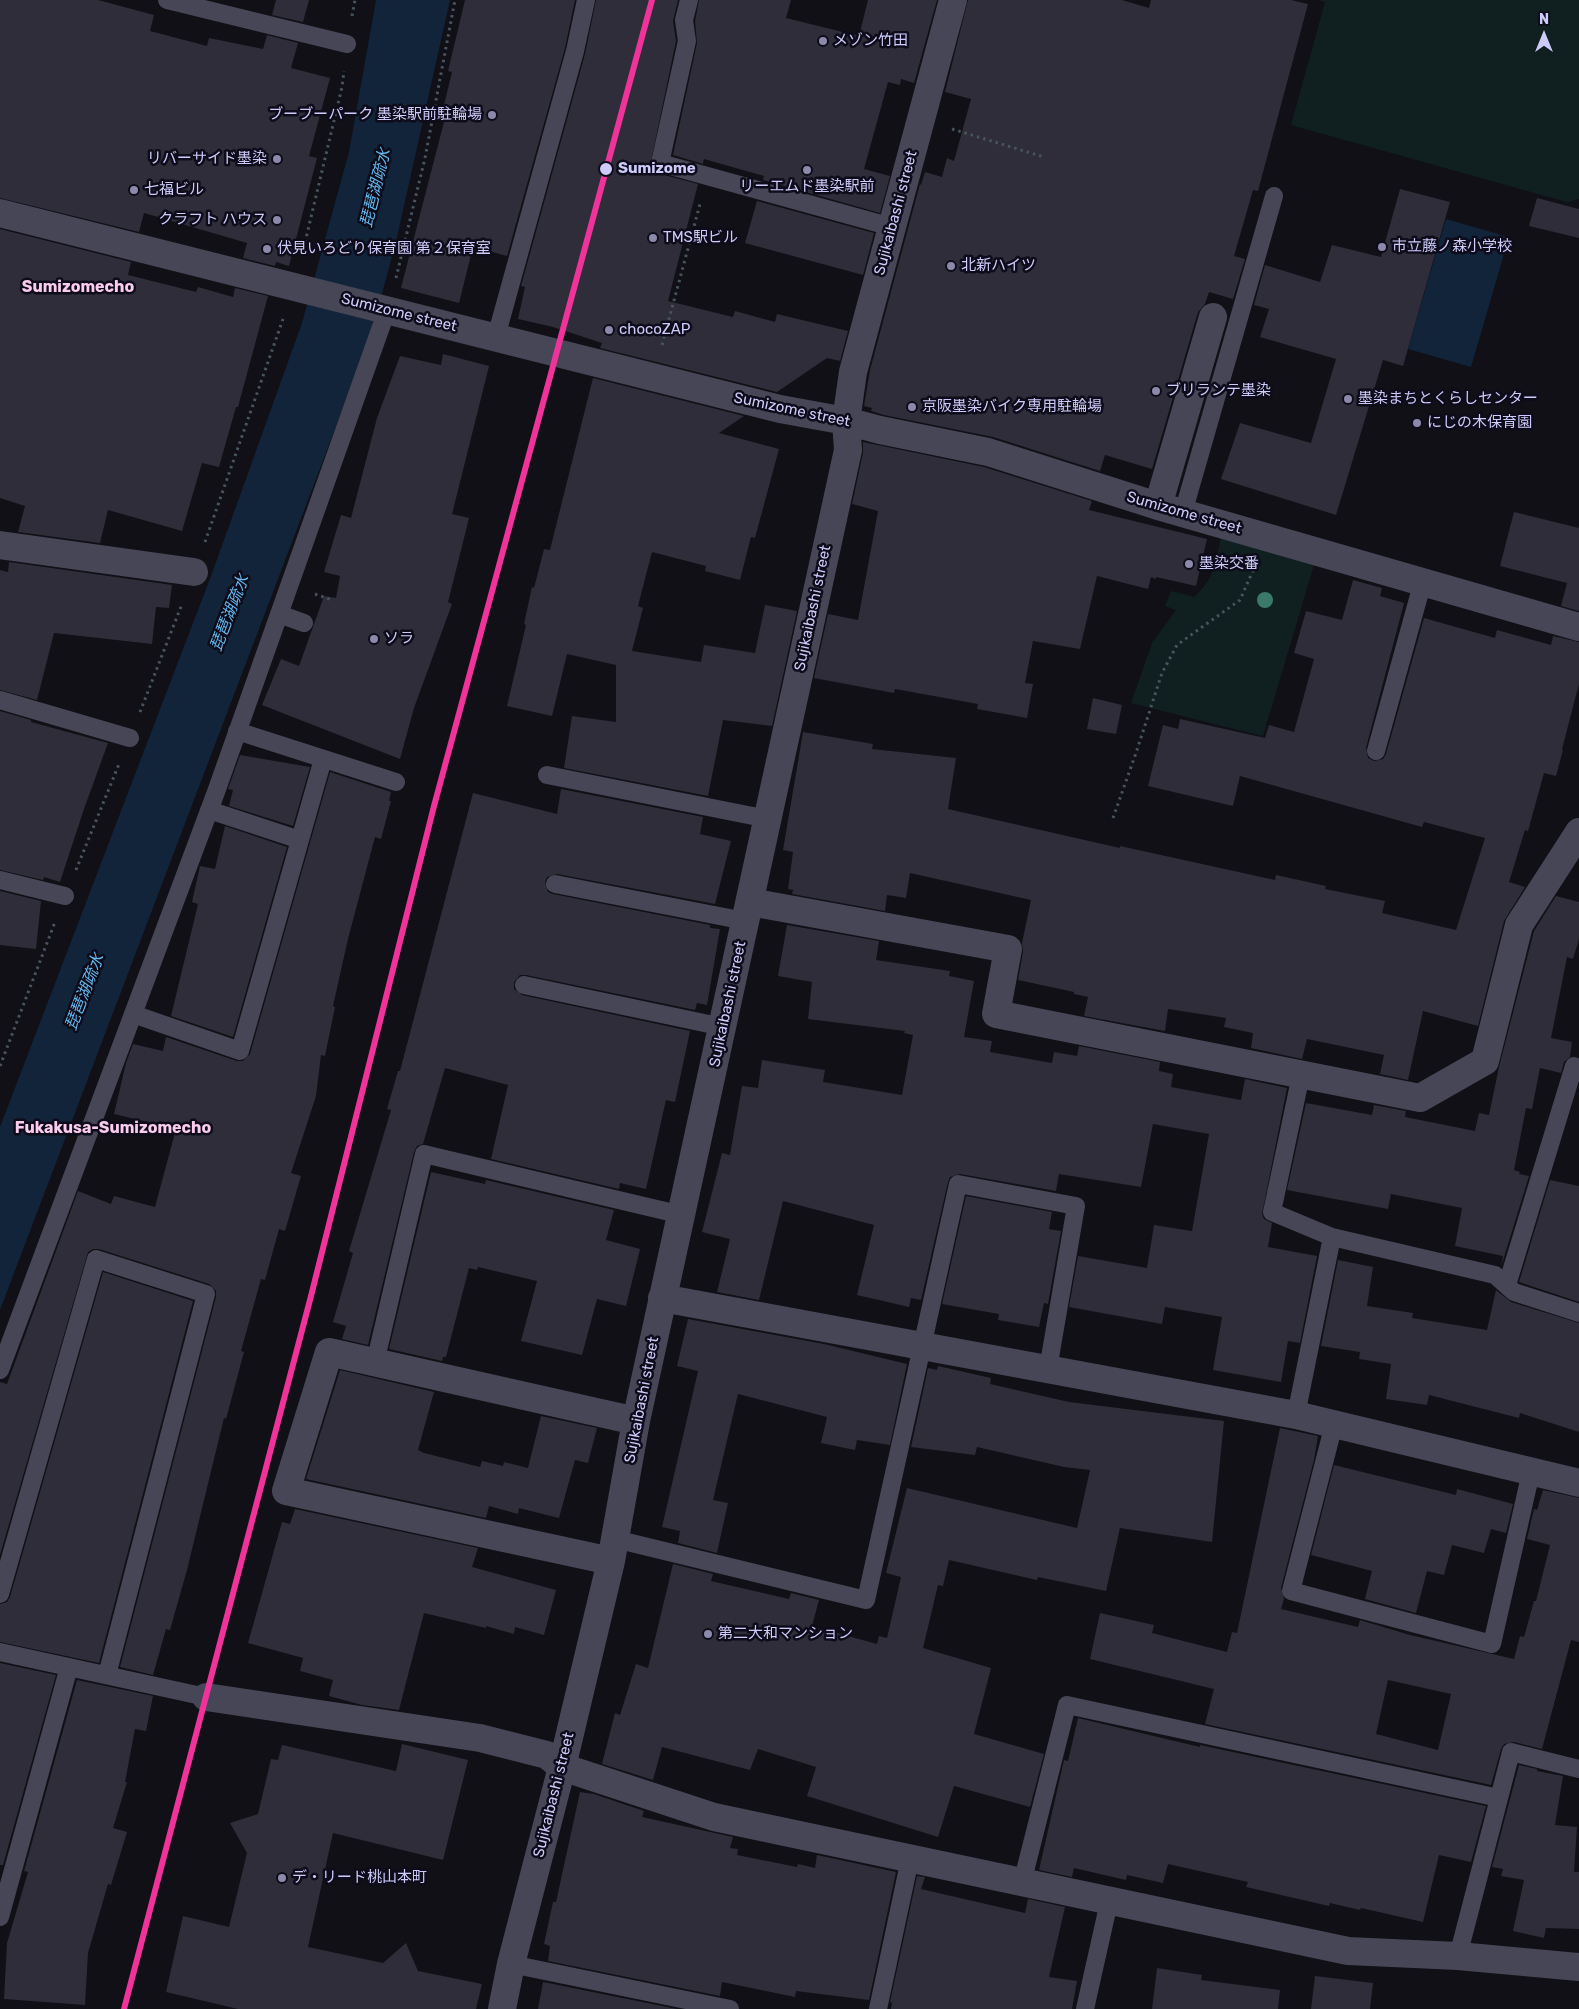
<!DOCTYPE html>
<html>
<head>
<meta charset="utf-8">
<style>
	body { margin:0 }
	#map { position:relative; width:1579px; height:2009px; overflow:hidden; background:#101016; font-family:Rubik,sans-serif }
	canvas { display:block }
	.north { position:absolute; left:1519px; top:10px; width:50px; height:50px; -webkit-text-stroke:4px #0e0c1a; paint-order:stroke; rotate:0deg; font-size:14px; font-weight:700; line-height:20px; text-align:center; color:#cdcbfa }
	.north::after { content:''; display:block; margin:auto; width:18px; height:22px; background:#cdcbfa; clip-path:polygon(50% 0,100% 100%,50% 72%,0 100%) }
</style>
</head>
<body>
<div id="map">
<canvas width="1579" height="2009"></canvas>
<div class="north">N</div>
</div>
<script>
const c = document.querySelector('canvas').getContext('2d');
c.lineJoin = 'round';
function fillPath(path, color) { c.fillStyle = color; c.fill(path, 'evenodd'); }
function strokePath(path, color, width, dash) { c.strokeStyle = color; c.lineWidth = width; c.lineCap = dash ? 'butt' : 'round'; c.setLineDash(dash || []); c.stroke(path); }
function label(font, color, halo, rows, align = 'center') {
  c.font = font + ' Rubik,"Noto Sans JP",sans-serif'; c.lineWidth = 5; c.setLineDash([]); c.textBaseline = 'middle'; c.strokeStyle = halo; c.fillStyle = color; for (const [text, x, y, turn = 0] of rows) {
    c.save(); c.translate(x, y); c.rotate((+turn || 0) * Math.PI / 180); c.textAlign = isNaN(turn) ? turn : align; if (halo) c.strokeText(text, 0, 0); c.fillText(text, 0, 0); c.restore();
  }
}
const green = new Path2D(`
	M 1318,0 L 1579,0 L 1579,199 L 1567,202 L 1291,125 L 1325,2 Z
	M 1221,537 L 1314,565 L 1263,736 L 1131,703 L 1152,643 L 1176,610 L 1165,606 L 1171,591 L 1194,597 C 1215,578 1215,564 1221,537 Z`);
const water = new Path2D(`
	M 376,0 L 450,0 L 395,246 L 370,337 L 0,1310 L 0,1127 L 211,576 L 302,323 L 349,152 Z
	M 1446,219 L 1509,237 L 1471,367 L 1408,349 Z`);
const building = new Path2D(`
	M 0,0 L 98,0 L 154,15 L 150,31 L 207,46 L 209,38 L 263,49 L 267,35 L 298,43 L 291,68 L 330,78 L 309,156 L 317,158 L 289,266 L 276,262 L 275,266 L 243,258 L 247,243 L 144,213 L 139,232 L 0,198 Z
	M 276,0 L 309,0 L 303,22 L 272,15 Z
	M 465,0 L 575,0 L 565,48 L 507,256 L 473,247 L 459,303 L 401,288 L 445,118 L 441,117 L 452,72 L 448,71 Z
	M 596,0 L 678,0 L 673,21 L 676,41 L 650,166 L 652,170 L 657,173 L 698,184 L 668,301 L 733,317 L 735,311 L 775,322 L 777,314 L 848,331 L 840,361 L 827,358 L 777,392 L 600,348 L 602,343 L 553,327 L 518,319 L 525,287 L 521,286 L 585,54 Z
	M 699,0 L 791,0 L 786,18 L 859,36 L 868,0 L 937,0 L 914,83 L 901,79 L 900,85 L 888,82 L 864,169 L 890,176 L 880,213 L 763,180 L 764,176 L 704,159 L 703,164 L 673,155 L 697,43 L 695,21 Z
	M 968,0 L 1122,0 L 1149,8 L 1151,0 L 1291,0 L 1308,4 L 1258,191 L 1253,190 L 1234,256 L 1245,259 L 1233,299 L 1209,292 L 1205,304 L 1198,312 L 1152,469 L 1105,455 L 1100,471 L 993,437 L 884,415 L 871,411 L 872,408 L 864,406 L 870,370 L 920,184 L 921,185 L 925,172 L 942,177 L 947,158 L 954,161 L 971,99 L 945,92 Z
	M 1400,189 L 1450,202 L 1403,366 L 1383,360 L 1336,515 L 1221,479 L 1240,423 L 1311,443 L 1336,359 L 1260,337 L 1269,309 L 1254,305 L 1265,265 L 1320,282 L 1332,245 L 1381,257 Z
	M 1537,198 L 1579,209 L 1579,238 L 1529,226 Z
	M 757,201 L 874,233 L 863,275 L 745,243 Z
	M 0,229 L 131,262 L 128,275 L 196,292 L 198,287 L 233,297 L 235,288 L 268,296 L 238,407 L 236,407 L 219,467 L 202,463 L 182,531 L 108,510 L 100,543 L 18,532 L 25,506 L 0,498 Z
	M 443,354 L 489,366 L 452,514 L 469,518 L 448,602 L 452,604 L 414,708 L 400,759 L 262,705 L 281,659 L 299,666 L 324,596 L 336,598 L 340,576 L 324,572 L 341,515 L 351,518 L 377,418 L 400,356 L 441,365 Z
	M 593,378 L 744,416 L 719,433 L 779,449 L 755,538 L 751,537 L 740,580 L 705,571 L 706,566 L 652,552 L 638,606 L 643,608 L 632,651 L 701,662 L 704,645 L 755,653 L 765,605 L 797,611 L 772,726 L 723,720 L 708,796 L 564,768 L 572,716 L 616,722 L 616,665 L 567,654 L 552,716 L 507,706 L 526,625 L 524,624 L 532,587 L 534,588 L 544,549 L 550,550 Z
	M 863,442 L 984,467 L 1092,501 L 1089,510 L 1207,539 L 1196,586 L 1156,577 L 1156,579 L 1151,577 L 1148,589 L 1097,576 L 1080,649 L 1033,641 L 1025,683 L 1033,684 L 1027,718 L 977,709 L 978,704 L 895,689 L 894,693 L 814,678 L 828,614 L 858,620 L 878,511 L 852,504 L 863,453 Z
	M 1514,512 L 1579,528 L 1579,611 L 1561,606 L 1567,583 L 1500,566 Z
	M 9,562 L 172,585 L 169,608 L 156,607 L 152,644 L 54,633 L 37,700 L 0,690 L 0,570 L 8,572 Z
	M 1353,580 L 1382,588 L 1380,596 L 1404,603 L 1366,748 L 1368,758 L 1374,761 L 1383,759 L 1386,754 L 1424,618 L 1495,638 L 1497,630 L 1551,645 L 1553,636 L 1579,642 L 1579,684 L 1562,749 L 1563,750 L 1556,776 L 1544,773 L 1528,831 L 1525,830 L 1509,882 L 1525,887 L 1504,921 L 1478,1026 L 1423,1011 L 1408,1080 L 1380,1074 L 1384,1055 L 1307,1039 L 1302,1059 L 1251,1048 L 1253,1033 L 1224,1027 L 1226,1018 L 1168,1009 L 1165,1031 L 1084,1016 L 1088,997 L 1074,994 L 1074,992 L 1018,980 L 1023,952 L 1022,943 L 1031,900 L 910,873 L 906,898 L 887,895 L 885,911 L 792,894 L 793,890 L 788,889 L 793,852 L 783,850 L 803,732 L 873,744 L 872,749 L 956,758 L 948,809 L 1120,848 L 1120,846 L 1275,880 L 1276,875 L 1326,886 L 1325,889 L 1385,901 L 1382,913 L 1456,930 L 1485,838 L 1424,822 L 1422,827 L 1240,776 L 1233,806 L 1148,786 L 1163,725 L 1178,729 L 1180,719 L 1265,738 L 1269,725 L 1294,732 L 1314,659 L 1294,653 L 1306,611 L 1342,620 Z
	M 1093,698 L 1122,705 L 1116,734 L 1087,729 Z
	M 0,711 L 31,720 L 31,722 L 108,743 L 84,809 L 60,882 L 44,877 L 43,880 L 0,870 Z
	M 240,755 L 310,767 L 293,826 L 229,806 L 233,790 L 228,789 Z
	M 330,772 L 391,792 L 389,801 L 391,801 L 381,839 L 375,837 L 348,939 L 333,1006 L 335,1007 L 325,1056 L 321,1055 L 316,1096 L 291,1173 L 301,1176 L 285,1231 L 279,1229 L 265,1280 L 261,1279 L 241,1351 L 244,1352 L 226,1419 L 224,1418 L 187,1570 L 170,1630 L 166,1629 L 153,1675 L 120,1667 L 216,1297 L 216,1291 L 209,1284 L 99,1249 L 93,1249 L 88,1252 L 0,1555 L 0,1382 L 7,1384 L 78,1191 L 111,1204 L 114,1196 L 155,1207 L 176,1129 L 114,1114 L 126,1063 L 133,1044 L 163,1051 L 166,1037 L 237,1061 L 243,1061 L 250,1054 Z
	M 561,789 L 703,817 L 700,834 L 731,841 L 715,904 L 557,874 L 547,877 L 545,882 L 548,892 L 553,894 L 710,925 L 710,928 L 720,929 L 707,1005 L 697,1003 L 695,1010 L 526,975 L 520,975 L 514,982 L 514,989 L 522,995 L 690,1031 L 675,1102 L 666,1100 L 646,1189 L 620,1183 L 619,1189 L 491,1159 L 508,1085 L 445,1068 L 423,1144 L 417,1146 L 414,1152 L 368,1345 L 342,1339 L 346,1326 L 333,1322 L 353,1253 L 349,1251 L 391,1110 L 387,1109 L 398,1071 L 400,1071 L 473,793 L 557,814 Z
	M 225,826 L 287,847 L 233,1037 L 171,1016 L 198,904 L 192,902 L 200,866 L 215,869 Z
	M 0,891 L 41,901 L 36,949 L 0,945 Z
	M 1556,896 L 1579,902 L 1579,939 L 1573,959 L 1567,957 L 1551,1038 L 1572,1042 L 1570,1057 L 1564,1062 L 1561,1073 L 1540,1068 L 1532,1109 L 1526,1108 L 1514,1170 L 1520,1172 L 1519,1174 L 1529,1176 L 1501,1267 L 1503,1256 L 1455,1246 L 1462,1208 L 1391,1194 L 1388,1209 L 1287,1190 L 1306,1103 L 1372,1115 L 1374,1105 L 1406,1111 L 1405,1117 L 1475,1131 L 1479,1113 L 1489,1115 L 1499,1067 L 1534,931 Z
	M 787,925 L 879,941 L 876,960 L 950,971 L 949,976 L 974,981 L 964,1037 L 992,1041 L 990,1052 L 1052,1063 L 1054,1052 L 1077,1056 L 1079,1046 L 1160,1062 L 1159,1071 L 1173,1074 L 1171,1087 L 1241,1100 L 1245,1079 L 1287,1088 L 1262,1214 L 1264,1219 L 1272,1223 L 1268,1247 L 1317,1256 L 1300,1343 L 1288,1341 L 1281,1382 L 1213,1370 L 1222,1317 L 1165,1307 L 1162,1324 L 1069,1307 L 1078,1256 L 1147,1268 L 1154,1225 L 1192,1231 L 1209,1134 L 1153,1124 L 1141,1187 L 1059,1174 L 1056,1191 L 960,1174 L 950,1177 L 948,1182 L 921,1300 L 911,1298 L 909,1307 L 857,1295 L 874,1225 L 783,1201 L 759,1300 L 717,1292 L 730,1239 L 702,1232 L 722,1153 L 730,1155 L 742,1086 L 758,1088 L 762,1060 L 825,1070 L 823,1082 L 902,1095 L 913,1035 L 904,1033 L 905,1031 L 808,1019 L 812,982 L 778,976 Z
	M 431,1172 L 485,1184 L 486,1180 L 614,1210 L 606,1240 L 640,1249 L 626,1306 L 597,1299 L 582,1355 L 521,1341 L 537,1281 L 478,1267 L 477,1270 L 469,1268 L 446,1357 L 443,1357 L 442,1361 L 389,1349 Z
	M 1550,1180 L 1579,1186 L 1579,1302 L 1519,1282 Z
	M 966,1196 L 1052,1212 L 1049,1229 L 1061,1231 L 1048,1304 L 1044,1303 L 1039,1327 L 998,1320 L 999,1314 L 942,1304 Z
	M 1338,1260 L 1373,1267 L 1367,1306 L 1413,1313 L 1412,1318 L 1487,1330 L 1496,1290 L 1511,1302 L 1579,1323 L 1579,1432 L 1520,1413 L 1519,1418 L 1429,1395 L 1427,1405 L 1386,1399 L 1391,1364 L 1359,1359 L 1360,1352 L 1321,1346 Z
	M 103,1272 L 193,1301 L 99,1663 L 0,1642 L 0,1604 L 7,1602 L 10,1597 Z
	M 688,1319 L 824,1344 L 907,1364 L 890,1445 L 857,1440 L 855,1450 L 821,1443 L 827,1417 L 738,1394 L 713,1500 L 728,1503 L 717,1553 L 678,1543 L 680,1531 L 662,1527 L 698,1371 L 677,1366 Z
	M 938,1366 L 991,1378 L 990,1384 L 1069,1402 L 1224,1421 L 1212,1542 L 1120,1528 L 1106,1591 L 1038,1577 L 1037,1580 L 949,1560 L 943,1586 L 938,1585 L 923,1648 L 991,1668 L 974,1734 L 1044,1754 L 1030,1807 L 954,1786 L 938,1837 L 807,1796 L 816,1767 L 758,1749 L 750,1770 L 662,1747 L 653,1780 L 602,1764 L 615,1713 L 620,1715 L 636,1664 L 648,1668 L 673,1564 L 713,1574 L 711,1581 L 789,1599 L 791,1593 L 819,1600 L 812,1626 L 877,1644 L 879,1636 L 887,1638 L 901,1577 L 886,1573 L 907,1488 L 1077,1528 L 1090,1470 L 1064,1467 L 977,1447 L 975,1455 L 911,1447 L 928,1368 L 937,1370 Z
	M 340,1370 L 434,1392 L 418,1450 L 424,1453 L 480,1467 L 482,1461 L 503,1466 L 504,1462 L 528,1468 L 541,1416 L 597,1428 L 588,1463 L 575,1460 L 559,1518 L 519,1508 L 518,1514 L 489,1506 L 486,1518 L 306,1479 Z
	M 1280,1428 L 1318,1436 L 1314,1460 L 1281,1588 L 1284,1599 L 1281,1609 L 1358,1627 L 1360,1620 L 1410,1635 L 1514,1659 L 1520,1636 L 1524,1637 L 1534,1601 L 1536,1601 L 1550,1545 L 1527,1539 L 1534,1509 L 1537,1510 L 1543,1490 L 1579,1498 L 1579,1642 L 1571,1640 L 1542,1749 L 1514,1742 L 1504,1744 L 1501,1749 L 1491,1785 L 1205,1724 L 1214,1689 L 1090,1659 L 1100,1613 L 1154,1625 L 1152,1633 L 1227,1652 L 1232,1632 L 1237,1633 ZM 1388,1680 L 1451,1694 L 1438,1750 L 1376,1734 Z
	M 1334,1465 L 1456,1495 L 1457,1489 L 1513,1504 L 1506,1533 L 1491,1529 L 1484,1553 L 1452,1545 L 1444,1575 L 1427,1571 L 1416,1613 L 1365,1599 L 1372,1571 L 1311,1555 Z
	M 295,1509 L 478,1548 L 472,1567 L 556,1590 L 544,1635 L 515,1627 L 514,1634 L 486,1626 L 486,1628 L 424,1613 L 399,1710 L 362,1705 L 329,1696 L 333,1680 L 300,1671 L 303,1658 L 248,1643 L 282,1522 L 290,1524 Z
	M 0,1663 L 56,1675 L 3,1865 L 0,1865 Z
	M 77,1680 L 153,1696 L 146,1731 L 135,1729 L 125,1782 L 127,1782 L 113,1828 L 127,1832 L 111,1885 L 108,1884 L 88,1953 L 85,2005 L 4,1999 L 7,1943 L 28,1872 L 24,1871 Z
	M 1078,1718 L 1200,1747 L 1200,1745 L 1486,1806 L 1471,1862 L 1439,1855 L 1423,1922 L 1361,1908 L 1360,1910 L 1330,1903 L 1329,1906 L 1246,1887 L 1248,1882 L 1168,1864 L 1163,1883 L 1127,1875 L 1126,1880 L 1074,1868 L 1072,1877 L 1039,1870 L 1064,1760 L 1068,1761 Z
	M 402,1744 L 468,1760 L 443,1860 L 333,1833 L 308,1947 L 383,1963 L 406,1943 L 418,1971 L 482,1984 L 476,2009 L 238,2009 L 166,1992 L 183,1916 L 229,1927 L 247,1853 L 230,1823 L 258,1814 L 271,1759 L 278,1760 L 282,1745 L 396,1771 Z
	M 1519,1765 L 1537,1769 L 1537,1771 L 1563,1776 L 1555,1825 L 1577,1827 L 1574,1872 L 1579,1872 L 1579,1929 L 1546,1928 L 1544,1938 L 1513,1931 L 1524,1880 L 1501,1876 L 1503,1869 L 1492,1867 Z
	M 580,1792 L 594,1794 L 644,1811 L 642,1817 L 733,1837 L 730,1848 L 738,1849 L 737,1855 L 797,1867 L 798,1864 L 815,1868 L 817,1855 L 896,1872 L 869,2000 L 796,1991 L 795,1997 L 722,1982 L 720,1996 L 548,1961 L 550,1946 L 544,1944 L 553,1902 L 556,1902 Z
	M 917,1876 L 925,1877 L 921,1889 L 1025,1913 L 1028,1899 L 1065,1907 L 1049,1977 L 1077,1981 L 1072,2009 L 891,2009 L 892,2003 L 890,2002 Z
	M 1157,1968 L 1202,1975 L 1201,1980 L 1280,1990 L 1278,2009 L 1152,2009 Z
	M 1315,1976 L 1373,1983 L 1370,2009 L 1311,2009 Z
	M 543,1982 L 677,2009 L 538,2009 Z`);
const path = new Path2D(`
	M 352,16 L 355,0
	M 952,129 L 1044,157
	M 302,255 L 342,87 L 344,71
	M 396,278 L 425,158 L 455,0
	M 662,345 L 700,204
	M 205,542 L 283,319
	M 315,594 L 332,600
	M 140,712 L 182,604
	M 1113,818 L 1136,753 L 1162,673 L 1177,645 L 1240,600 L 1255,566
	M 76,870 L 119,764
	M 0,1066 L 55,922`);
const service = new Path2D(`
	M 167,0 L 347,44
	M 689,0 L 684,20 L 687,41 L 660,163 L 892,227
	M 496,337 L 575,51 L 586,0
	M 1183,513 L 1274,196
	M 279,614 L 304,623
	M 0,700 L 130,738
	M 237,731 L 396,782
	M 1376,751 L 1423,581
	M 547,775 L 768,819
	M 300,840 L 323,759
	M 0,880 L 65,896
	M 555,884 L 745,921
	M 524,985 L 723,1027
	M 133,1014 L 240,1051 L 300,840 L 209,810
	M 1301,1075 L 1272,1212 L 1332,1237
	M 1507,1285 L 1574,1066
	M 375,1363 L 424,1154 L 682,1215
	M 0,1370 L 216,792 L 387,310
	M 1296,1415 L 1332,1237 L 1495,1275 L 1514,1292 L 1579,1313
	M 1334,1424 L 1291,1591 L 1492,1644 L 1531,1472
	M 615,1539 L 866,1600 L 958,1184 L 1076,1206 L 1048,1369
	M 0,1594 L 96,1259 L 206,1294 L 107,1675
	M 0,1652 L 206,1697
	M 1022,1883 L 1067,1705 L 1499,1798
	M 0,1917 L 69,1667
	M 1458,1956 L 1511,1752 L 1579,1769
	M 511,1964 L 730,2009
	M 878,2009 L 910,1859
	M 1085,2009 L 1109,1902`);
const minor = new Path2D(`
	M 0,213 L 780,409 L 846,421 L 880,430 L 988,452 L 1158,506 L 1579,627
	M 1158,506 L 1213,317
	M 0,545 L 194,572
	M 750,902 L 1008,949 L 996,1014 L 1420,1098 L 1485,1061 L 1519,925 L 1579,832
	M 662,1298 L 1296,1415 L 1579,1483
	M 611,1561 L 286,1491 L 329,1352 L 636,1421
	M 206,1697 L 480,1738 L 547,1755 L 562,1767 L 714,1817 L 1348,1951 L 1458,1956 L 1579,1967
	M 502,2009 L 511,1964 L 562,1767 L 611,1561 L 636,1421 L 848,450 L 846,421 L 853,372 L 953,0`);
const rail1 = new Path2D(`
	M 124,2009 L 311,1296 L 434,806 L 652,0`);
const trees = [
	[1265,600]
];
const markers = [
	[823,41,5,"#8b8aaa"],
	[492,115,5,"#8b8aaa"],
	[277,159,5,"#8b8aaa"],
	[606,169,7,"#cdcbfa"],
	[807,170,5,"#8b8aaa"],
	[134,190,5,"#8b8aaa"],
	[277,220,5,"#8b8aaa"],
	[653,238,5,"#8b8aaa"],
	[1382,247,5,"#8b8aaa"],
	[267,249,5,"#8b8aaa"],
	[951,266,5,"#8b8aaa"],
	[609,330,5,"#8b8aaa"],
	[1156,391,5,"#8b8aaa"],
	[1348,399,5,"#8b8aaa"],
	[912,407,5,"#8b8aaa"],
	[1417,423,5,"#8b8aaa"],
	[1189,564,5,"#8b8aaa"],
	[374,639,5,"#8b8aaa"],
	[708,1634,5,"#8b8aaa"],
	[282,1878,5,"#8b8aaa"]
];
const poiNames = [
	["メゾン竹田",833,41],
	["ブーブーパーク 墨染駅前駐輪場",482,115,"right"],
	["リバーサイド墨染",267,159,"right"],
	["リーエムド墨染駅前",807,187,"center"],
	["七福ビル",144,190],
	["クラフト ハウス",267,220,"right"],
	["TMS駅ビル",663,238],
	["市立藤ノ森小学校",1392,247],
	["伏見いろどり保育園 第２保育室",277,249],
	["北新ハイツ",961,266],
	["chocoZAP",619,330],
	["ブリランテ墨染",1166,391],
	["墨染まちとくらしセンター",1358,399],
	["京阪墨染バイク専用駐輪場",922,407],
	["にじの木保育園",1427,423],
	["墨染交番",1199,564],
	["ソラ",384,639],
	["第二大和マンション",718,1634],
	["デ・リード桃山本町",292,1878]
];
const stopNames = [
	["Sumizome",618,169]
];
const streetNames = [
	["Sujikaibashi street",896,213,-75],
	["Sumizome street",399,313,14],
	["Sumizome street",792,410,12],
	["Sumizome street",1184,513,16],
	["Sujikaibashi street",813,608,-78],
	["Sujikaibashi street",728,1004,-78],
	["Sujikaibashi street",642,1400,-79],
	["Sujikaibashi street",554,1795,-76]
];
const waterNames = [
	["琵琶湖疏水",376,188,-76],
	["琵琶湖疏水",230,613,-69],
	["琵琶湖疏水",85,992,-69]
];
const neighbourhoodNames = [
	["Sumizomecho",78,287],
	["Fukakusa-Sumizomecho",113,1128]
];
fillPath(green, '#102020');
fillPath(water, '#11243a');
fillPath(building, '#2e2d39');
strokePath(path, '#47545d', 3, [2.5, 4]);
strokePath(service, '#464657', 18);
strokePath(minor, '#464657', 28);
strokePath(rail1, '#ef339a', 6);
c.fillStyle = '#3b7a68';
for (const [x, y] of trees) { c.beginPath(); c.arc(x, y, 8, 0, 2 * Math.PI); c.fill(); }
for (const [x, y, r, color] of markers) { const dot = new Path2D(); dot.arc(x, y, r, 0, 2 * Math.PI); c.fillStyle = color; c.fill(dot); strokePath(dot, '#0e0c1a', 2); }
label('15px', '#cdcbfa', '#0e0c1a', poiNames, 'left');
label('bold 15px', '#cdcbfa', '#0e0c1a', stopNames, 'left');
label('15px', '#cdcbfa', '#0e0c1a', streetNames);
label('italic 16px', '#63b9f0', '#0e0c1a', waterNames);
label('bold 16px', '#facced', '#0e0c1a', neighbourhoodNames);
</script>
</body>
</html>
